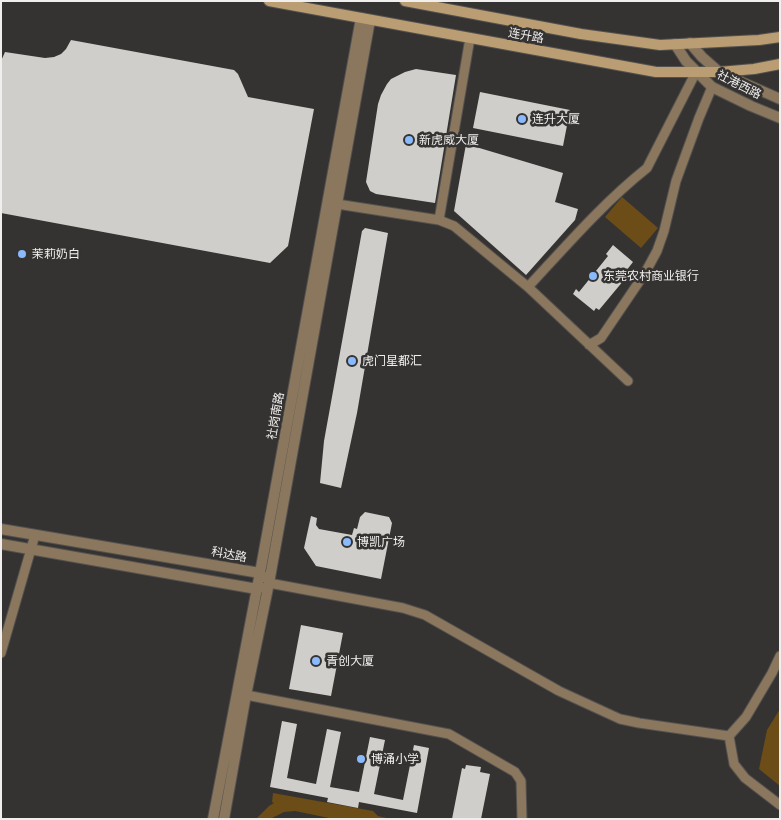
<!DOCTYPE html>
<html>
<head>
<meta charset="utf-8">
<style>
	body { margin:0 }
	#map { position:relative; width:781px; height:820px; overflow:hidden; background:#353331; font-family:Montserrat,sans-serif }
	canvas { display:block }
	.frame { position:absolute; inset:0; border:2px solid #f0efee; pointer-events:none }
</style>
</head>
<body>
<div id="map">
<canvas width="781" height="820"></canvas>
<div class="frame"></div>
</div>
<script>
const c = document.querySelector('canvas').getContext('2d');
c.lineJoin = 'round';
function fillPath(path, color) { c.fillStyle = color; c.fill(path, 'evenodd'); }
function strokePath(path, color, width, dash) { c.strokeStyle = color; c.lineWidth = width; c.lineCap = dash ? 'butt' : 'round'; c.setLineDash(dash || []); c.stroke(path); }
function label(font, color, halo, rows, align = 'center') {
  c.font = font + ' Montserrat,"Noto Sans SC",sans-serif'; c.lineWidth = 5; c.setLineDash([]); c.textBaseline = 'middle'; c.strokeStyle = halo; c.fillStyle = color; for (const [text, x, y, turn = 0] of rows) {
    c.save(); c.translate(x, y); c.rotate((+turn || 0) * Math.PI / 180); c.textAlign = isNaN(turn) ? turn : align; if (halo) c.strokeText(text, 0, 0); c.fillText(text, 0, 0); c.restore();
  }
}
const green = new Path2D(`
	M 622,197 L 658,228 L 641,248 L 605,217 Z
	M 780,709 L 780,786 L 759,769 L 767,730 Z
	M 273,793 L 373,811 L 378,816 L 391,819 L 334,819 L 295,811 L 284,812 L 270,819 L 256,819 L 269,806 L 274,803 L 272,802 Z`);
const building = new Path2D(`
	M 71,40 L 234,70 L 238,74 L 248,97 L 314,109 L 288,246 L 270,263 L 1,213 L 1,61 L 5,52 L 45,58 L 54,57 L 61,54 L 66,49 Z
	M 416,69 L 456,75 L 435,203 L 376,194 L 370,191 L 366,182 L 378,104 L 381,95 L 387,84 L 391,79 L 405,72 Z
	M 480,92 L 570,110 L 563,146 L 473,128 Z
	M 466,144 L 563,173 L 555,202 L 578,209 L 575,220 L 526,275 L 454,211 Z
	M 365,228 L 388,233 L 357,413 L 341,488 L 320,483 L 324,441 L 362,231 Z
	M 613,245 L 633,262 L 626,271 L 629,274 L 599,310 L 596,308 L 594,311 L 573,294 L 576,289 L 579,292 L 608,256 L 606,254 Z
	M 365,512 L 389,517 L 392,523 L 381,579 L 316,566 L 304,548 L 311,516 L 317,518 L 316,525 L 319,529 L 352,535 L 354,528 L 357,529 L 360,517 Z
	M 301,625 L 343,633 L 331,696 L 289,689 Z
	M 282,721 L 297,724 L 287,778 L 316,784 L 327,729 L 341,732 L 330,787 L 359,792 L 370,737 L 385,740 L 374,794 L 403,800 L 414,745 L 429,748 L 417,813 L 359,802 L 358,808 L 327,802 L 328,798 L 270,787 Z
	M 466,765 L 481,767 L 480,772 L 490,774 L 481,819 L 452,819 L 462,768 L 465,769 Z`);
const minor = new Path2D(`
	M 337,204 L 439,220 L 454,226 L 528,287 L 628,381
	M 439,220 L 470,38
	M 528,287 C 566,246 603,203 647,168 L 696,72
	M 589,345 L 601,338 L 645,273 L 657,251 L 664,231 L 676,181 L 699,118 L 712,87
	M 269,583 L 403,608 L 425,615 L 559,691 L 620,719 L 639,723 L 729,736 L 746,717 L 772,673 L 780,656
	M 1,653 L 35,535
	M 246,695 L 449,734 L 515,772 L 521,781 L 522,819
	M 729,736 L 734,764 L 745,778 L 780,805`);
const tertiary = new Path2D(`
	M 690,43 L 702,57 L 719,72 L 780,99
	M 675,44 L 686,61 L 712,87 L 751,106 L 780,118
	M 1,529 L 260,573 L 263,577
	M 1,544 L 257,589 L 261,587
	M 213,819 L 262,562 L 361,18
	M 224,819 L 246,695 L 269,583 L 370,20`);
const secondary = new Path2D(`
	M 269,1 L 656,72 L 719,72 L 754,69 L 780,64
	M 405,1 L 581,34 L 660,45 L 759,40 L 780,37`);
const markers = [
	[522,119,5,"#8abafc"],
	[409,140,5,"#8abafc"],
	[22,254,5,"#8abafc"],
	[593,276,5,"#8abafc"],
	[352,361,5,"#8abafc"],
	[347,542,5,"#8abafc"],
	[316,661,5,"#8abafc"],
	[361,759,5,"#8abafc"]
];
const streetNames = [
	["连升路",526,36,10],
	["社港西路",739,85,27],
	["社岗南路",276,416,-80],
	["科达路",229,555,10]
];
const poiNames = [
	["连升大厦",532,119],
	["新虎威大厦",419,140],
	["茉莉奶白",32,254],
	["东莞农村商业银行",603,276],
	["虎门星都汇",362,361],
	["博凯广场",357,542],
	["青创大厦",326,661],
	["博涌小学",371,759]
];
fillPath(green, '#6c4d17');
fillPath(building, '#cfcecb');
strokePath(minor, '#53514f', 11);
strokePath(tertiary, '#53514f', 12);
strokePath(secondary, '#53514f', 12);
strokePath(minor, '#8a775d', 9);
strokePath(tertiary, '#8a775d', 10);
strokePath(secondary, '#ba9d72', 10);
for (const [x, y, r, color] of markers) { const dot = new Path2D(); dot.arc(x, y, r, 0, 2 * Math.PI); c.fillStyle = color; c.fill(dot); strokePath(dot, '#353331', 2); }
label('12px', '#f0efee', '#353331', streetNames);
label('12px', '#f0efee', '#353331', poiNames, 'left');
</script>
</body>
</html>
